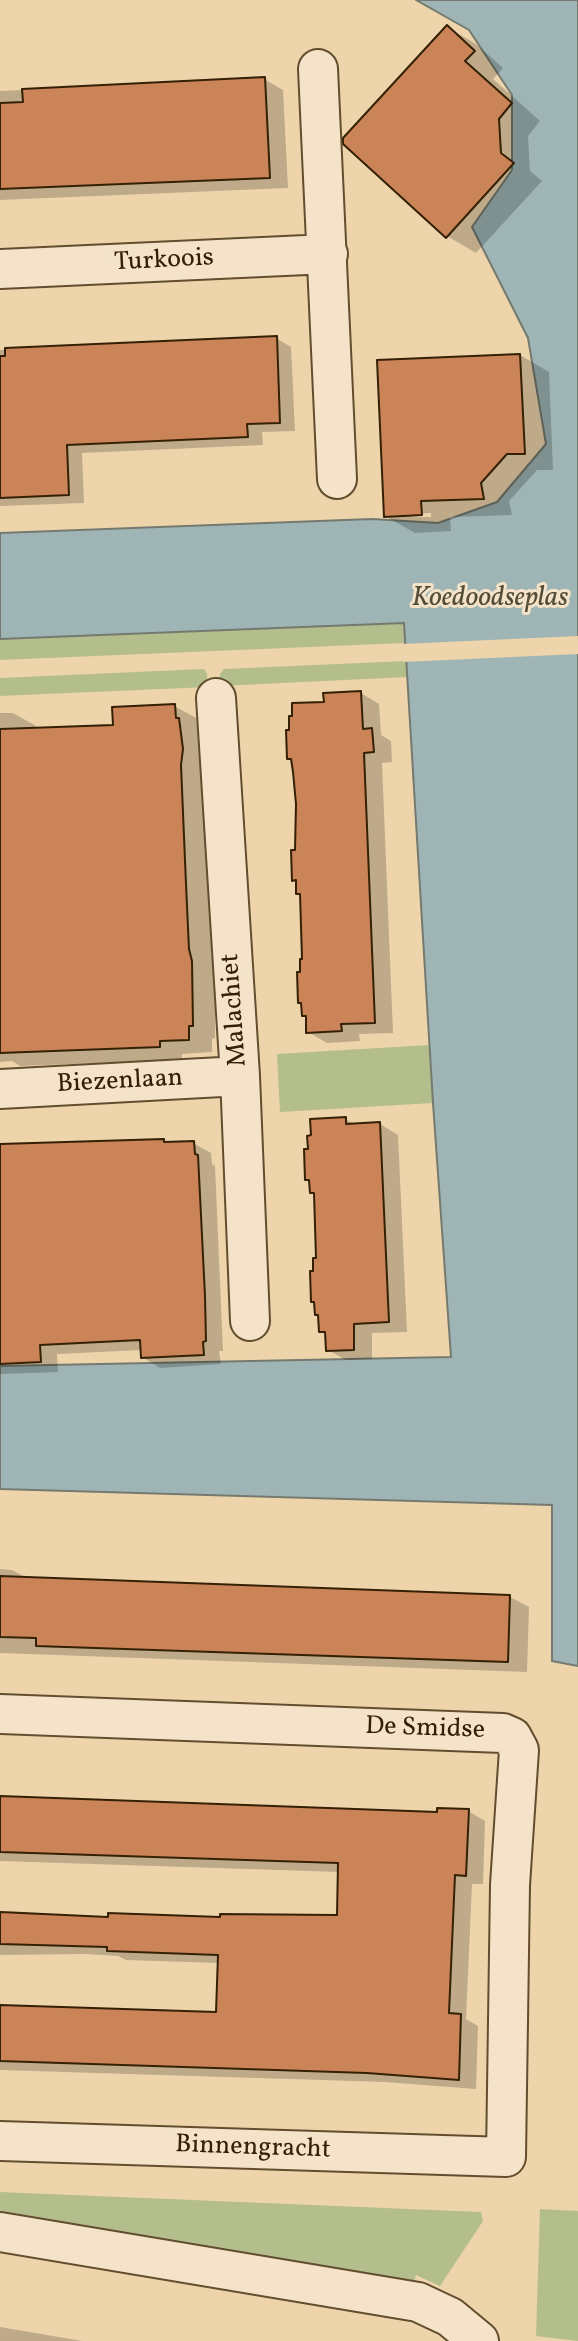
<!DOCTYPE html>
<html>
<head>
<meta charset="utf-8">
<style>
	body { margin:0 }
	canvas { display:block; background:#eed4aa }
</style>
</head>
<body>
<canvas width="578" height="2341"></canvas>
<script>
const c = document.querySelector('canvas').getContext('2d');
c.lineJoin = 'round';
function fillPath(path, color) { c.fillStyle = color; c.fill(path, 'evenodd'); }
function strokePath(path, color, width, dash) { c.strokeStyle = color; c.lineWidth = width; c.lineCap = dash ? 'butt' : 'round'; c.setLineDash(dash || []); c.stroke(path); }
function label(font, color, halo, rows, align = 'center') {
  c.font = font + ' Vollkorn,serif'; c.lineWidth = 6; c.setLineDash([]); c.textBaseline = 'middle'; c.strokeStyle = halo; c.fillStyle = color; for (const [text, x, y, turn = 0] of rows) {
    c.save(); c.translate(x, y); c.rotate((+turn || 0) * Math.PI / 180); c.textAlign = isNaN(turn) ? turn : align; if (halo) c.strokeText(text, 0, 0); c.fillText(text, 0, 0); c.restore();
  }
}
const green = new Path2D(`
	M 404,623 L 405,643 L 0,660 L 0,639 Z
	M 406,661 L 407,677 L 220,686 L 220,674 L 224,669 Z
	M 204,669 L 207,674 L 208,687 L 0,696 L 0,678 Z
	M 429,1045 L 433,1103 L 280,1112 L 277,1054 Z
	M 0,2192 L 481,2212 L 483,2221 L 440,2286 L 416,2275 L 413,2286 L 0,2223 Z
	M 540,2209 L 578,2211 L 578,2341 L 536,2336 Z`);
const water = new Path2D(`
	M 416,0 L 578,0 L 578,1666 L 552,1661 L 552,1505 L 0,1489 L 0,1366 L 451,1357 L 433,1103 L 404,623 L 0,639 L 0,533 L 372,519 L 438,523 L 497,502 L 546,444 L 528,338 L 472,227 L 512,170 L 512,95 L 469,30 Z`);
const pier = new Path2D(`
	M 578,636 L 578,654 L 403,662 L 402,644 Z`);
const shadow = new Path2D(`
	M 447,27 L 476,44 L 503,68 L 493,79 L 540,121 L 528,136 L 530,171 L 542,181 L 476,253 L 447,236 Z
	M 264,79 L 283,90 L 288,188 L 0,200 L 0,91 Z
	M 276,338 L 291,347 L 295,431 L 262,432 L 263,445 L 82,453 L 84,503 L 0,506 L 0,350 Z
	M 520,355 L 549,372 L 553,470 L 537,470 L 509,501 L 512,515 L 450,517 L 451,531 L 415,533 L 385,516 ZM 431,513 L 431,517 L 412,517 L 412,514 Z
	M 361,693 L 379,704 L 381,735 L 391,741 L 392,762 L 382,763 L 393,1033 L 359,1034 L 360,1041 L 327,1043 L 308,1032 L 308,1017 L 304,1015 L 302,895 L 298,893 L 298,882 L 294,880 L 297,852 L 295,772 L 293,760 L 289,758 L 326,703 Z
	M 174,706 L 198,719 L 198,731 L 202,733 L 212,963 L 215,975 L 215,1038 L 212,1039 L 212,1052 L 182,1054 L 182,1059 L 124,1062 L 20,1066 L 12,1061 L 0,1062 L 0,713 L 13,713 L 36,726 L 36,730 L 115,726 Z
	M 345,1119 L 356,1125 L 380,1124 L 398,1135 L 407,1332 L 372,1333 L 372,1359 L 346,1360 L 328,1350 L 327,1334 L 321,1331 L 315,1273 L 318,1259 L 316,1194 L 312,1192 Z
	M 163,1140 L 169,1144 L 193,1143 L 211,1153 L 212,1164 L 215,1166 L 223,1351 L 219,1351 L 221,1364 L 160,1368 L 142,1357 L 142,1350 L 57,1354 L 58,1372 L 0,1374 L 0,1151 Z
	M 0,1569 L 12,1570 L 28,1579 L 510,1597 L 529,1607 L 527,1672 L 0,1653 Z
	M 0,1798 L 438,1814 L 468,1811 L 485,1821 L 483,1884 L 472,1884 L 466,2019 L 478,2026 L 476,2089 L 385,2082 L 0,2070 L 0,2006 L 217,2014 L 219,1963 L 126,1960 L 118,1956 L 86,1954 L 0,1955 L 0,1911 L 27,1912 L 34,1915 L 110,1918 L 339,1917 L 340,1872 L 0,1861 Z
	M 0,2327 L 82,2341 L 0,2341 Z`);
const building = new Path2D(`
	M 447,25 L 475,51 L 465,61 L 512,103 L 499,119 L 501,153 L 514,163 L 446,238 L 343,144 L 343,138 Z
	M 265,77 L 270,178 L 0,189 L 0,103 L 23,102 L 22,89 Z
	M 277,336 L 280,423 L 247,424 L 248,437 L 67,445 L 69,495 L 0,498 L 0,356 L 5,356 L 5,348 Z
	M 520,354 L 525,454 L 507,454 L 481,483 L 484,499 L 421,501 L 422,515 L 384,517 L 377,360 Z
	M 361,691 L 363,729 L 372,728 L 374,752 L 364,753 L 375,1023 L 341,1024 L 342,1031 L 306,1033 L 306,1016 L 302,1016 L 301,1003 L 298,1003 L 297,972 L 300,972 L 300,959 L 302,959 L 300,894 L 296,894 L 296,880 L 292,881 L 291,850 L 295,850 L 296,804 L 293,772 L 291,759 L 287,759 L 286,730 L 289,730 L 289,716 L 292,716 L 292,703 L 324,702 L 323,693 Z
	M 175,704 L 176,718 L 179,718 L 183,749 L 181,765 L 186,884 L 189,949 L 192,961 L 193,1026 L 189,1026 L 189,1040 L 160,1041 L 160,1047 L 0,1053 L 0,729 L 113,725 L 112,707 Z
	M 346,1117 L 346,1124 L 380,1122 L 389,1322 L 354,1324 L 354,1350 L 326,1351 L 325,1332 L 319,1332 L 318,1315 L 315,1315 L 314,1302 L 311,1302 L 310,1271 L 313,1271 L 313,1258 L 316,1258 L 314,1193 L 310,1193 L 309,1180 L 305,1180 L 304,1149 L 308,1149 L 307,1136 L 311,1135 L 310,1119 Z
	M 164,1139 L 164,1142 L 194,1141 L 195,1154 L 198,1155 L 205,1296 L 206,1341 L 203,1342 L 204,1355 L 141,1358 L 140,1340 L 40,1345 L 41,1362 L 0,1364 L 0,1144 Z
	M 0,1576 L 510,1595 L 508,1662 L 36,1646 L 36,1638 L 0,1637 Z
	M 0,1796 L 437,1812 L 437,1808 L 469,1809 L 466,1876 L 455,1875 L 449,2013 L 461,2014 L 459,2080 L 367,2073 L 0,2061 L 0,2005 L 216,2012 L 218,1955 L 107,1951 L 107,1947 L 0,1944 L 0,1912 L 108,1917 L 108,1913 L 220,1917 L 220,1914 L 337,1915 L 338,1863 L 0,1852 Z`);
const street = new Path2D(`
	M 318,69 L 337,479
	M 0,269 L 328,254
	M 216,698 L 240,1076 L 250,1321
	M 0,1089 L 240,1076
	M 0,1714 L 503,1733 L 512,1737 L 519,1750 L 510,1885 L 506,2157 L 0,2141
	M 0,2232 L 418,2302 L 450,2317 L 479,2341`);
const streetNames = [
	["Turkoois",164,262,-3],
	["Malachiet",236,1010,-94],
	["Biezenlaan",120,1083,-3],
	["De Smidse",425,1730,2],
	["Binnengracht",253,2149,2]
];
const waterNames = [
	["Koedoodseplas",490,600]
];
fillPath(green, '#b4be8c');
fillPath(water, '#9fb5b5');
strokePath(water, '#747a6f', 2);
fillPath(pier, '#eed4aa');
fillPath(shadow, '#0003');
fillPath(building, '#cb8457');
strokePath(building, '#342105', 2);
strokePath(street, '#624e2e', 42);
strokePath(street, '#f4e3c8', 38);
label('26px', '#342105', '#f4e3c8', streetNames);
label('italic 28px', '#544d3a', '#f4e3c8', waterNames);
</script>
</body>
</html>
